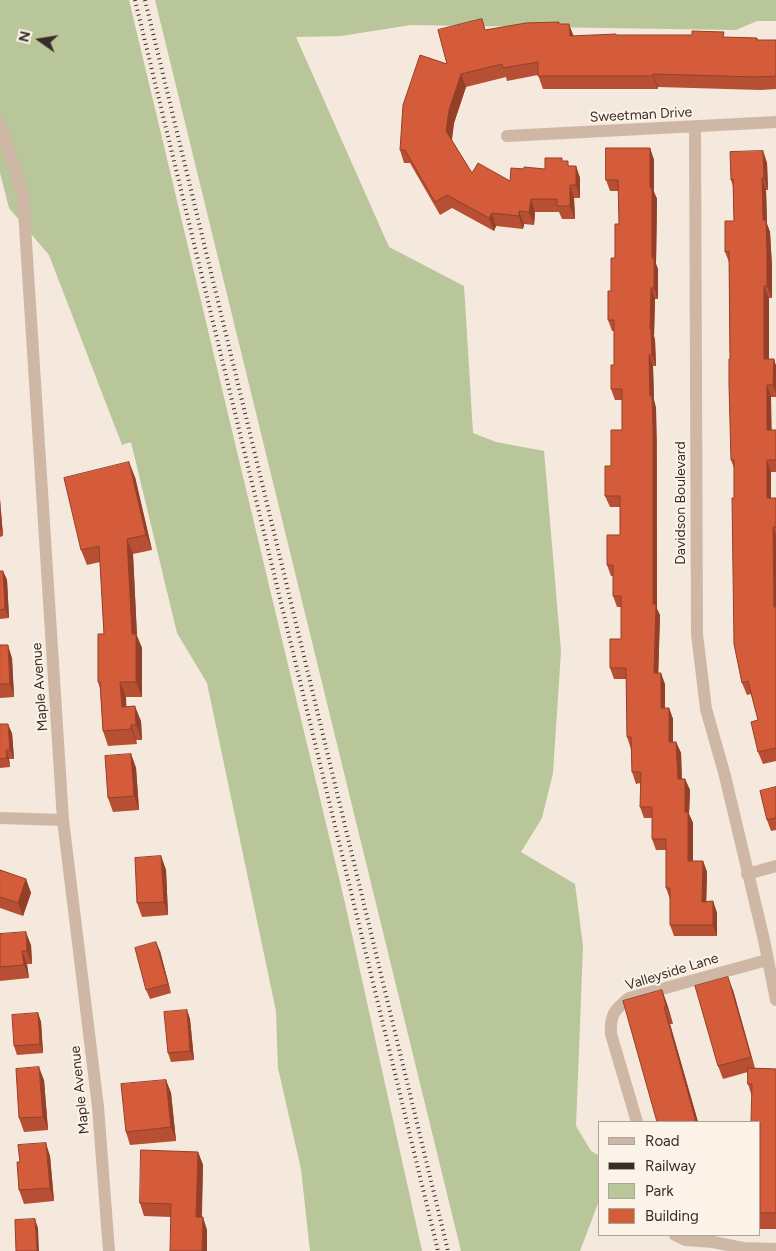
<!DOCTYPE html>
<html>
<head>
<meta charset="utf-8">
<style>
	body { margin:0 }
	#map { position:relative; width:776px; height:1251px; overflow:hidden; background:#f5e8dc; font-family:Figtree,sans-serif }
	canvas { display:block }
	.legend { position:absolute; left:598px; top:1121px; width:162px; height:115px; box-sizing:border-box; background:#fcf3e9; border:1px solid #aea49c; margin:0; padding:6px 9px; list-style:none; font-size:15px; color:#3a2d28 }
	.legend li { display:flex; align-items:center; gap:10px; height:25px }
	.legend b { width:25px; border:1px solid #aea49c }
	.north { position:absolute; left:15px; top:15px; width:50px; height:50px; -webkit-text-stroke:4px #fcf3e9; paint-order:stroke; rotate:283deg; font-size:14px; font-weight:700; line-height:20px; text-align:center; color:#3a2d28 }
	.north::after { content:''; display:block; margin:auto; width:18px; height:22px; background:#3a2d28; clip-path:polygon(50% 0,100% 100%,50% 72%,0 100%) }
</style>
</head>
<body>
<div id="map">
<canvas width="776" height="1251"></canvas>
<ul class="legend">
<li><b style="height:6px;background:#cfb7a6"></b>Road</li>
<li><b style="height:6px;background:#3a2d28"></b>Railway</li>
<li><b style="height:14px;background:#b8c699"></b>Park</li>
<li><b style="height:14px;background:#d45c3b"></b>Building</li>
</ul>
<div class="north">N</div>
</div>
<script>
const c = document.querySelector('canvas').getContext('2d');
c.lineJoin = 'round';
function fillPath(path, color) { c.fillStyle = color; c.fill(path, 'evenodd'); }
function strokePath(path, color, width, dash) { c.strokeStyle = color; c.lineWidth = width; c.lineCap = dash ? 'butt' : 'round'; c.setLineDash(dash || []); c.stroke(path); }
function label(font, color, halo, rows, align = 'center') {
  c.font = font + ' Figtree,sans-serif'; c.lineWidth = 4; c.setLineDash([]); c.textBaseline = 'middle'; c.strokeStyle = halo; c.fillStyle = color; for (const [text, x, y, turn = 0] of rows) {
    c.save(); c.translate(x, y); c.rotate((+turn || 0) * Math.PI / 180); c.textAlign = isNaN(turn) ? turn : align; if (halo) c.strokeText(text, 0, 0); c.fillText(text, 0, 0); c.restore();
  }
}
const green = new Path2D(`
	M 0,0 L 129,0 L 345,903 L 422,1251 L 310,1251 L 301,1169 L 278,1068 L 276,1011 L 207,683 L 177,633 L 131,442 L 122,445 L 49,255 L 9,208 L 0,173 Z
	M 155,0 L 776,0 L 776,21 L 757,21 L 736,30 L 411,25 L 341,36 L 296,37 L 389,247 L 464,286 L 473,433 L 496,442 L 544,451 L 561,651 L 553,773 L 542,818 L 521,852 L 575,884 L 583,946 L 576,1126 L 591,1151 L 600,1156 L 600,1198 L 580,1251 L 461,1251 Z`);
const minor = new Path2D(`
	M 0,123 L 23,195 L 63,820 L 98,1107 L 109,1251
	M 695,127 L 697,634 L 706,709 L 725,776 L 764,940 L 776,1000
	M 507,136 L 776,122
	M 0,818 L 63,820
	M 747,874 L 776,866
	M 637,1122 L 611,1034 C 610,1015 614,1010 629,998 L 767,960
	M 675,1235 L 685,1240 L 713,1242 L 743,1248 L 776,1249`);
const rail = new Path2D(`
	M 135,0 L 438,1251
	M 145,0 L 448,1251`);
const wall = new Path2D(`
	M 560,24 L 574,36 L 616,35 L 757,38 L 758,40 L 776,40 L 776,89 L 761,90 L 658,87 L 658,89 L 543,89 L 538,75 L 507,81 L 506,77 L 466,87 L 454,123 L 452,140 L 472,173 L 510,181 L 524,169 L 545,169 L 564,161 L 569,166 L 576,166 L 580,178 L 580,198 L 574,198 L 575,219 L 562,219 L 559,212 L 535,212 L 534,225 L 524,224 L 523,229 L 496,226 L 494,231 L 452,208 L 440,215 L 410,163 L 404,163 L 400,150 L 447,64 L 486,30 Z
	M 650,148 L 654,160 L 654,192 L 657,199 L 656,264 L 658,269 L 658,299 L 655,299 L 654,336 L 655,340 L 656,366 L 653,366 L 654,400 L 656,408 L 657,442 L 657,609 L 660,615 L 658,673 L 665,684 L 665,708 L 669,708 L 673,719 L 673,742 L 676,742 L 681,753 L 682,779 L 685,779 L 690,790 L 689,814 L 693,823 L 693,861 L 703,861 L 707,872 L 706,901 L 713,901 L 717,913 L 717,936 L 674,936 L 670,925 L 670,899 L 666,888 L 666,850 L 656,850 L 652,839 L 652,818 L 644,818 L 640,807 L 641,783 L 636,784 L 632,772 L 631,749 L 627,737 L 626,679 L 614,679 L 610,668 L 621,639 L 621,607 L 617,607 L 613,596 L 613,576 L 611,576 L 607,565 L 620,535 L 620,507 L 610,507 L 605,496 L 611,466 L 622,430 L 622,400 L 615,400 L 611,389 L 614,365 L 614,331 L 612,331 L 608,320 L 619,224 L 619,191 L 610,191 L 606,180 Z
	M 763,151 L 767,163 L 768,190 L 766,190 L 767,224 L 770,232 L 772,267 L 772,298 L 769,298 L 769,359 L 774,359 L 776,366 L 776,397 L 771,397 L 771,430 L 776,430 L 776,472 L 771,472 L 771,498 L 776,498 L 776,761 L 763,764 L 758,752 L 758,720 L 751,694 L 747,695 L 742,683 L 734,498 L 734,468 L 731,460 L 729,262 L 725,252 L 734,221 L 733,186 L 731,180 Z
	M 135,477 L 152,550 L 133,554 L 137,636 L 142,648 L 142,697 L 126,697 L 126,707 L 141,721 L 142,740 L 136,740 L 137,744 L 108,746 L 103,731 L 100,688 L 98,682 L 104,634 L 100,562 L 87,565 L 81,550 Z
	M 0,499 L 3,536 L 0,537 Z
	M 0,571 L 3,571 L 7,580 L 9,618 L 0,619 Z
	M 0,645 L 12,658 L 14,697 L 0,698 Z
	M 0,724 L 12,733 L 14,759 L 9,759 L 10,767 L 0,768 Z
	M 131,754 L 136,768 L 139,810 L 113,812 L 108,798 Z
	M 776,787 L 776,830 L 771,831 L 767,820 Z
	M 161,856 L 166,870 L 168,915 L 142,917 L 137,903 Z
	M 0,870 L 26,879 L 31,893 L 23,916 L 0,908 Z
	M 0,934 L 31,945 L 32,964 L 27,964 L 29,978 L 0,981 Z
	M 160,951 L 171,993 L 150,999 L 146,990 Z
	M 662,990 L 668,1007 L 673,1024 L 670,1024 L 698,1122 L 657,1122 Z
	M 733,990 L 755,1068 L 776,1069 L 776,1229 L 760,1229 L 760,1122 L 748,1084 L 748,1072 L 723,1079 L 718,1066 Z
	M 187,1010 L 190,1019 L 194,1060 L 171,1062 L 168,1053 Z
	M 38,1013 L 41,1022 L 43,1053 L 17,1055 L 14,1046 Z
	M 44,1080 L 48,1130 L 24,1132 L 19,1118 Z
	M 166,1080 L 171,1093 L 176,1141 L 130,1145 L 126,1132 Z
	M 198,1152 L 203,1165 L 202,1217 L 207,1230 L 171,1217 L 144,1216 L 140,1203 Z
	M 50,1156 L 54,1201 L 24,1204 L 19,1190 Z`);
const shadedWall = new Path2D(`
	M 569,24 L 574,37 L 570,36 Z
	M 461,74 L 466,87 L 454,123 L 451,144 L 446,131 L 449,110 Z
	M 653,74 L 658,87 L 658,89 L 653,76 Z
	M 650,148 L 654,160 L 654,192 L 657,199 L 656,264 L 658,269 L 658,299 L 654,288 L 652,258 L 650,188 Z
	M 763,151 L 767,163 L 768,190 L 764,178 Z
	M 576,166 L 580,178 L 580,198 L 576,185 Z
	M 762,178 L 766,190 L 767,224 L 770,232 L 772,267 L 772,298 L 767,286 L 763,220 Z
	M 570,185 L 574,198 L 575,219 L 570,206 Z
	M 531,199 L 535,212 L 534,225 L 529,212 Z
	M 519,211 L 524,224 L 523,229 L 519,216 Z
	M 492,213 L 496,226 L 494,231 L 489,218 Z
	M 764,286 L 769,298 L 769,371 L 764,359 Z
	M 651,288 L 655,299 L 654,336 L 655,340 L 656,366 L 652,355 L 650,329 Z
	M 649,355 L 653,366 L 654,400 L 656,408 L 657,609 L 660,615 L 658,684 L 654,673 Z
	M 774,359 L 776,366 L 776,393 L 773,385 Z
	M 767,385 L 771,397 L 772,442 L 767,430 Z
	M 767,460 L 771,472 L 771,510 L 767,498 Z
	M 129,462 L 135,477 L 152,550 L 146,535 Z
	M 0,499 L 0,500 L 3,536 L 0,528 Z
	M 773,527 L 776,535 L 776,614 L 774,607 Z
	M 127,539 L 133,554 L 137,636 L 142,648 L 142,697 L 136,682 L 132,634 Z
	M 3,571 L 7,580 L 9,618 L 5,609 Z
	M 8,645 L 12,658 L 14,697 L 10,684 Z
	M 661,673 L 665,684 L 665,719 L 661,708 Z
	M 120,682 L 126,697 L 127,722 L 122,707 Z
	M 135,706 L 141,721 L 142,740 L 136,725 Z
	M 669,708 L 673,719 L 673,753 L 669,742 Z
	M 8,724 L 12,733 L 14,759 L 10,750 Z
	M 131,725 L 136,740 L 137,744 L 131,729 Z
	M 676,742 L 681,753 L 682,790 L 678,779 Z
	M 6,750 L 9,759 L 10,767 L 7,758 Z
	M 131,754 L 136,768 L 139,810 L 134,796 Z
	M 685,779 L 690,790 L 689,814 L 693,823 L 693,872 L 688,861 L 685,812 Z
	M 161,856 L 166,870 L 168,915 L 164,902 Z
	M 703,861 L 707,872 L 706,913 L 702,902 Z
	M 26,879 L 31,893 L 23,916 L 18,903 Z
	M 713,901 L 717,913 L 717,936 L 713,925 Z
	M 26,932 L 31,945 L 32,964 L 27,951 Z
	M 156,942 L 160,951 L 171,993 L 168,984 Z
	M 22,951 L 27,964 L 29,978 L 24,965 Z
	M 728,977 L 733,990 L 755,1070 L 751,1057 Z
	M 662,990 L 668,1007 L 673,1024 L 666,1006 Z
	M 664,1007 L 670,1024 L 698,1122 L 696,1122 Z
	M 187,1010 L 190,1019 L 194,1060 L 190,1051 Z
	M 38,1013 L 41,1022 L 43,1053 L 40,1044 Z
	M 39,1067 L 44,1080 L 48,1130 L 43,1117 Z
	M 166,1080 L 171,1093 L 176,1141 L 171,1127 Z
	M 46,1143 L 50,1156 L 54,1201 L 50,1188 Z
	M 198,1152 L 203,1165 L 201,1230 L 196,1217 Z
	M 203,1217 L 207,1230 L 207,1251 L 202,1251 Z
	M 35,1219 L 38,1228 L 39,1251 L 37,1251 Z`);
const building = new Path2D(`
	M 482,19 L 485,30 L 526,23 L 559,22 L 559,24 L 569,24 L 570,36 L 616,34 L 616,35 L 692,35 L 692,31 L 724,32 L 723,37 L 757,38 L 757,40 L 776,40 L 776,76 L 757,77 L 653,74 L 653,76 L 538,76 L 538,62 L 503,68 L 502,64 L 461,74 L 449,110 L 446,131 L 472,173 L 478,163 L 510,181 L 511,168 L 524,169 L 524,167 L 545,169 L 545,158 L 562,158 L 562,161 L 568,161 L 568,166 L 576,166 L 576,185 L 570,185 L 570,206 L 557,206 L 557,199 L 531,199 L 529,212 L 519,211 L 519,216 L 492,213 L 489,218 L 447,195 L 435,202 L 405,150 L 400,150 L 403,105 L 420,55 L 447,64 L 438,30 Z
	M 606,148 L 650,148 L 650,188 L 652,188 L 652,258 L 654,258 L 654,288 L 651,288 L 650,329 L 651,329 L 652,355 L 649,355 L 650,396 L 652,396 L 653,431 L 653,604 L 656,604 L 654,673 L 661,673 L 661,708 L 669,708 L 669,742 L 676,742 L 678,779 L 685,779 L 685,812 L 688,812 L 688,861 L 703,861 L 702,902 L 713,901 L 713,925 L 670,925 L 670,888 L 666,888 L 666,839 L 652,839 L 652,807 L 640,807 L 641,772 L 632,772 L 631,737 L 627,737 L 626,668 L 610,668 L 610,639 L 621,639 L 621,596 L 613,596 L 613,565 L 607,565 L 607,535 L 620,535 L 620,496 L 605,496 L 605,466 L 611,466 L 611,430 L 622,430 L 622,389 L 611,389 L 611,365 L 614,365 L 614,320 L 608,320 L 608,291 L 611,291 L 611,258 L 615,258 L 615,224 L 619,224 L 618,180 L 606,180 Z
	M 763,151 L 764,178 L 762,178 L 763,220 L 766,220 L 767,255 L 767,286 L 764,286 L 764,359 L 774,359 L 773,385 L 767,385 L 767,430 L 776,430 L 776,460 L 767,460 L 767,498 L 776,498 L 776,527 L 773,527 L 774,607 L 776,607 L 776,748 L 758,752 L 751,722 L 758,720 L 748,681 L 742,683 L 734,644 L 732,498 L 734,498 L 734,460 L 731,460 L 729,385 L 729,359 L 730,359 L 729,251 L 725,252 L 725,221 L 734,221 L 733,179 L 731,180 L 730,152 Z
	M 129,462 L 146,535 L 127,539 L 132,634 L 136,634 L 136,682 L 120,682 L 122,707 L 135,706 L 136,725 L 131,725 L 131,729 L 103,731 L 100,682 L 98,682 L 98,634 L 104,634 L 99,546 L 81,550 L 64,478 Z
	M 0,571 L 3,571 L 5,609 L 0,610 Z
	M 0,645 L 8,645 L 10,684 L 0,684 Z
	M 0,724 L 8,724 L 10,750 L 6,750 L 7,758 L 0,759 Z
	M 131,754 L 134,796 L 108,798 L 105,756 Z
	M 776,787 L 776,818 L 767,820 L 760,791 Z
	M 161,856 L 164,902 L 137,903 L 135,858 Z
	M 0,870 L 26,879 L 18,903 L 0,897 Z
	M 26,932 L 27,951 L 22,951 L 24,965 L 0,967 L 0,934 Z
	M 156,942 L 168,984 L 146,990 L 135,948 Z
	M 728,977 L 751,1057 L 718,1066 L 695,986 Z
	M 662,990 L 666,1006 L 664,1007 L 696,1122 L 657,1122 L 623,1001 Z
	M 187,1010 L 190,1051 L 168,1053 L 164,1012 Z
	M 38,1013 L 40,1044 L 14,1046 L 12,1015 Z
	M 39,1067 L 43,1117 L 19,1118 L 16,1069 Z
	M 748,1068 L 776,1069 L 776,1213 L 760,1213 L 760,1122 L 751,1122 L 752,1084 L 748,1084 Z
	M 166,1080 L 171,1127 L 126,1132 L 121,1084 Z
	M 46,1143 L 50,1188 L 19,1190 L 17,1162 L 20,1162 L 18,1145 Z
	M 141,1150 L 198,1152 L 196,1217 L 203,1217 L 202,1251 L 170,1251 L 171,1204 L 140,1203 Z
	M 35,1219 L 37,1251 L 16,1251 L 15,1220 Z`);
const streetNames = [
	["Sweetman Drive",641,115,-3],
	["Davidson Boulevard",681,503,-90],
	["Maple Avenue",40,687,-94],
	["Valleyside Lane",672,972,-17],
	["Maple Avenue",80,1090,-96]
];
fillPath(green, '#b8c699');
strokePath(minor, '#cfb7a6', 12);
strokePath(rail, '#3a2d28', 4, [1, 4]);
fillPath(wall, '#b64f33');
fillPath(shadedWall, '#944029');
fillPath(building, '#d45c3b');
strokePath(building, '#944029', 1);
label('14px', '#3a2d28', '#fcf3e9', streetNames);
</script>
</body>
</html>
